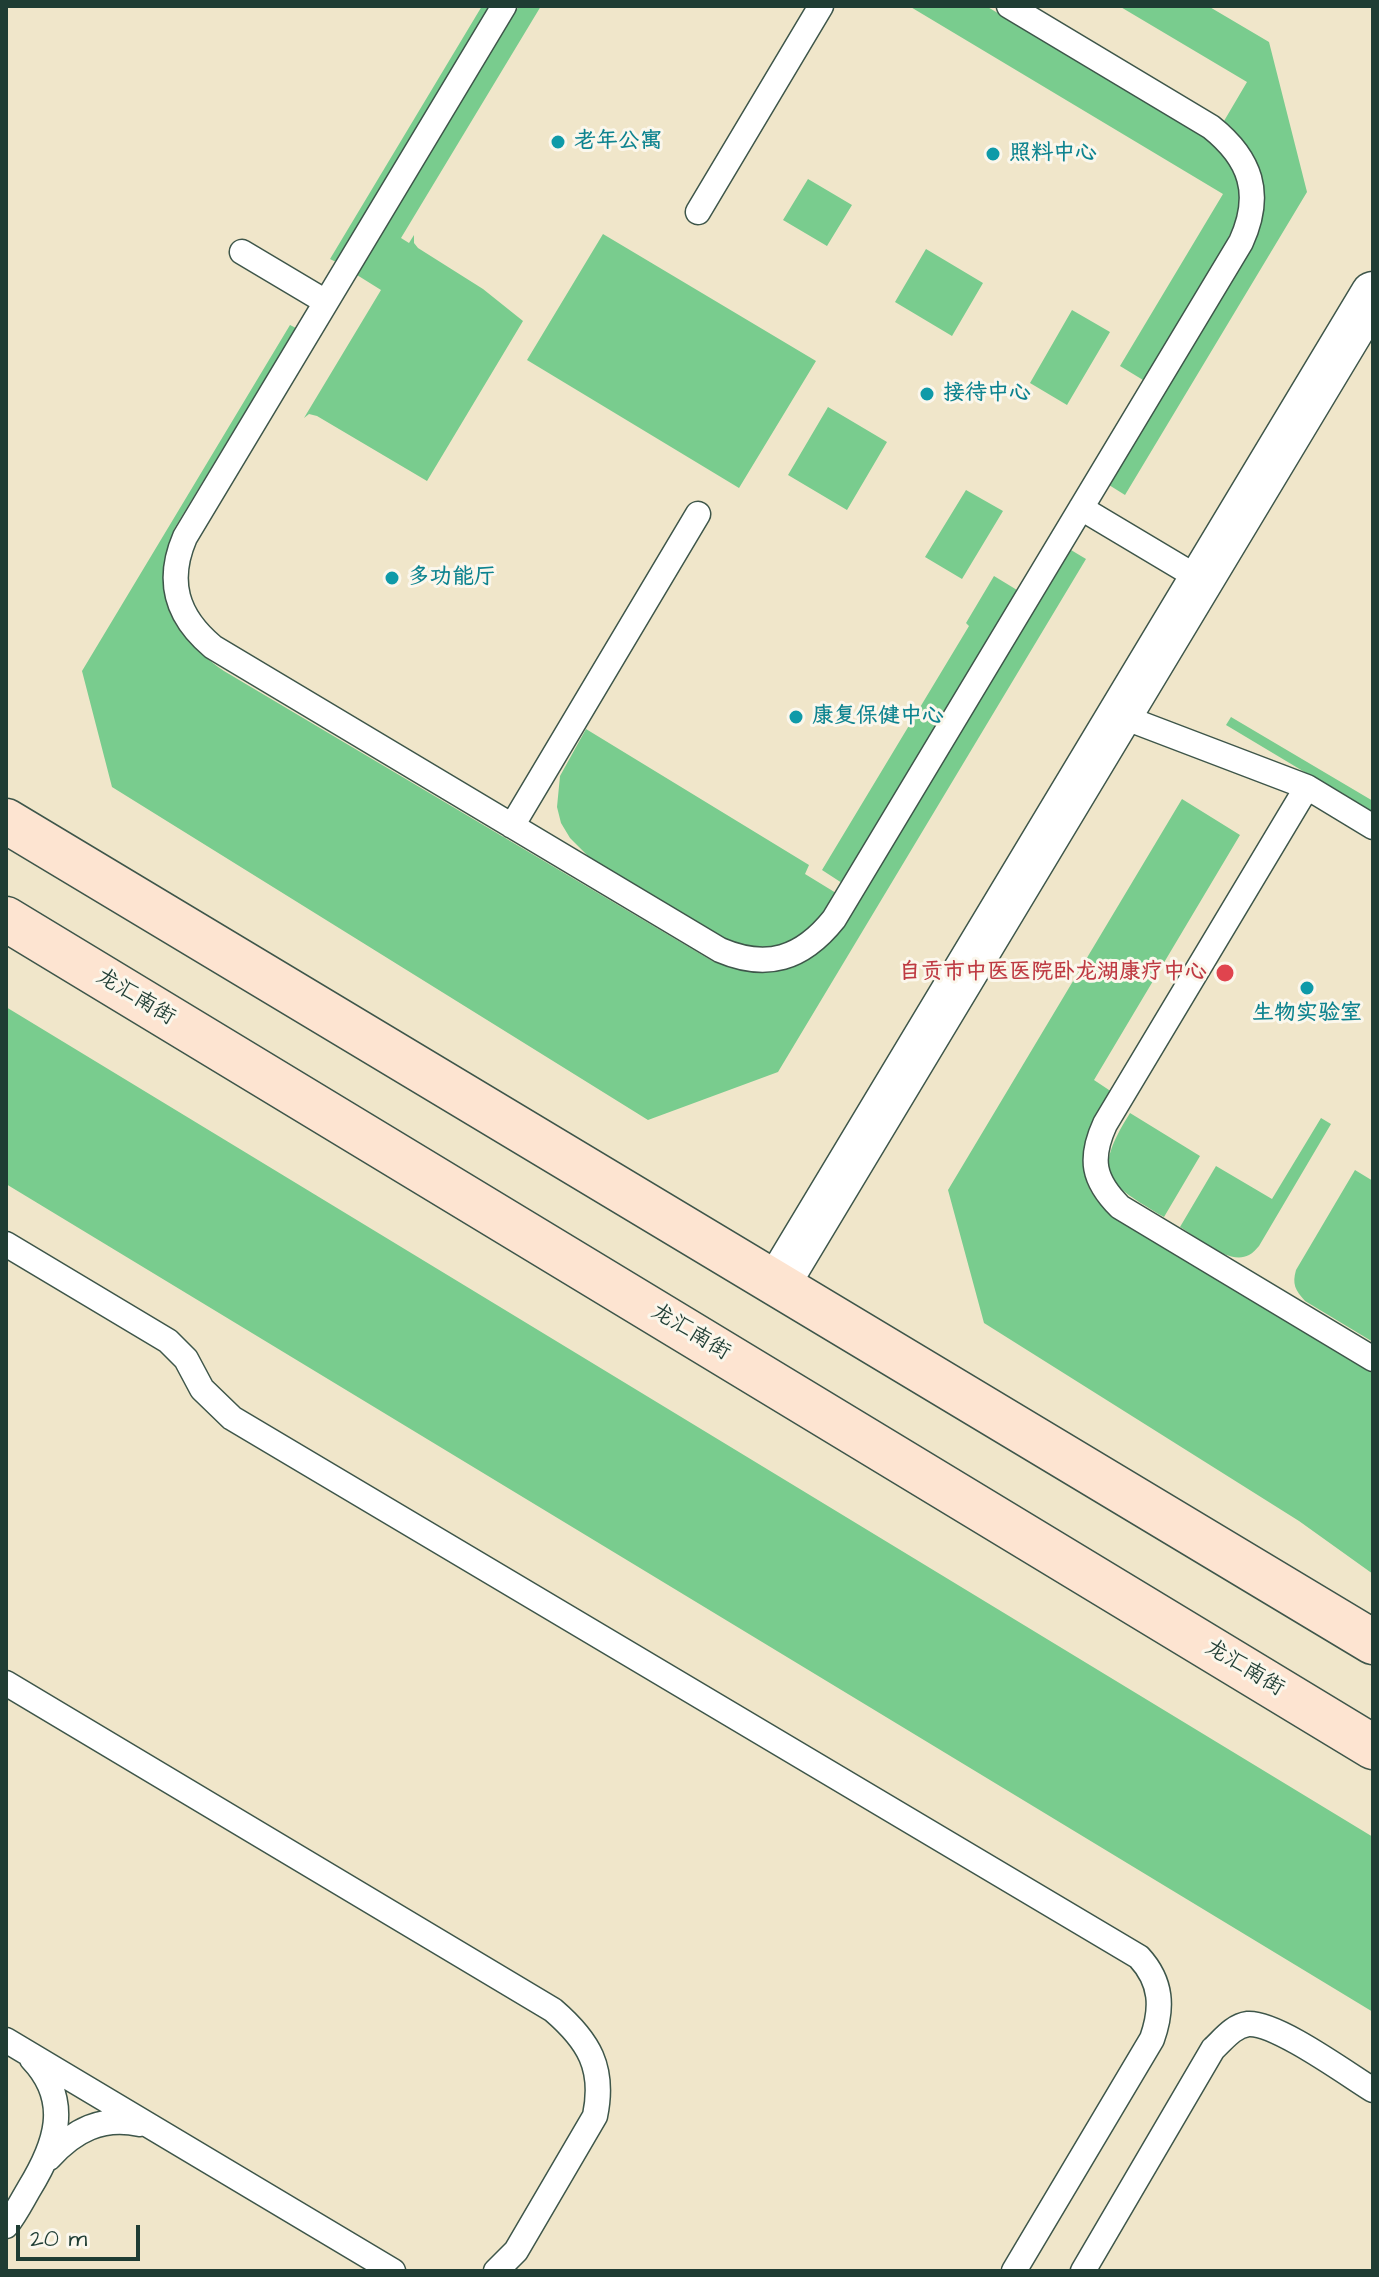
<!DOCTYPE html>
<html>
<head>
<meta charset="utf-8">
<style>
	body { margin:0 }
	#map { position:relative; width:1379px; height:2277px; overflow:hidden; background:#f0e6ca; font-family:"Architects Daughter",sans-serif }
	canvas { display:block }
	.frame { position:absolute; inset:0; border:8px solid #1f3d34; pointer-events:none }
	.scale { position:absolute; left:16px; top:2225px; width:124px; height:36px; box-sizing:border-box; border:4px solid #1f3d34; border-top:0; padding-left:10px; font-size:24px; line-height:28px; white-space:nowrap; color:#1f3d34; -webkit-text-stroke:6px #fbf7ec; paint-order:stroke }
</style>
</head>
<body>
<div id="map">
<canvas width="1379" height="2277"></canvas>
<div class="frame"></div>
<div class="scale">20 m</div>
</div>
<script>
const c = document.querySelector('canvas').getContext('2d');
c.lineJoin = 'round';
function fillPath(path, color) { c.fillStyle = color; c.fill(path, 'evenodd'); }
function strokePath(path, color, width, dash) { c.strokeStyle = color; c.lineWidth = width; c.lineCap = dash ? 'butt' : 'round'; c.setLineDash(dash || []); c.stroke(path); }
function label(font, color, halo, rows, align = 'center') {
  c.font = font + ' "Architects Daughter","LXGW WenKai TC",sans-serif'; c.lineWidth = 6; c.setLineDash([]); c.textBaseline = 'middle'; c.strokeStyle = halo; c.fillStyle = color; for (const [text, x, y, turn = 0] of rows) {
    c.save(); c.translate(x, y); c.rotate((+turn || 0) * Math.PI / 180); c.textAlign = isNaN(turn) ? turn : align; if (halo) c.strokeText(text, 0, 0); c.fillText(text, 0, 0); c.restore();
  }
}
const green = new Path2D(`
	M 482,6 L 490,6 L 336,262 L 330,259 Z
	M 519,6 L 541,6 L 401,238 L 409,243 L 414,235 L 414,243 L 418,248 L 483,289 L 523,321 L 427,481 L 317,416 L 309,414 L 304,418 L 381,290 L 357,275 Z
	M 909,6 L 986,6 L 1201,134 C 1269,187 1233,232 1198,290 C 1180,320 1162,350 1143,380 L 1120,366 L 1223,194 Z
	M 1119,6 L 1208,6 L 1269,42 L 1307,192 L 1125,495 L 1109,485 L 1252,247 C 1274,202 1263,152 1224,121 L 1247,82 Z
	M 808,179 L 852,205 L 827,246 L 783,220 Z
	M 603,234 L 816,361 L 739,488 L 527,360 Z
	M 926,249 L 983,283 L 952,336 L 895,302 Z
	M 1072,310 L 1110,332 L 1067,405 L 1030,383 Z
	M 290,325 L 296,328 L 174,529 C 151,596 167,631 224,671 L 714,962 C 773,980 805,973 845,924 L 1071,550 L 1086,559 L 778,1072 L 648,1120 L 112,787 L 82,671 Z
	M 828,407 L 887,442 L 847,510 L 788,475 Z
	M 966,490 L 1003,511 L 962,579 L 925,557 Z
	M 994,576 L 1017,590 L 842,883 L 822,870 L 969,626 L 966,623 Z
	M 1231,717 L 1373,801 L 1373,813 L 1226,725 Z
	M 586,729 L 809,865 L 805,874 L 836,893 C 806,940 780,963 723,938 L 589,857 L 570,838 L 561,823 L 557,807 L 560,776 Z
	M 1182,799 L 1240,835 L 1094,1080 L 1112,1092 C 1085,1139 1064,1177 1115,1218 L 1373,1373 L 1373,1574 L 1299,1521 L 984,1323 L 948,1190 Z
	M 6,1007 L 1373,1837 L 1373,2012 L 6,1184 Z
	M 1130,1113 L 1200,1156 L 1164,1217 C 1107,1183 1091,1175 1130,1113 Z
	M 1321,1118 L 1331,1124 L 1259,1246 C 1256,1249 1253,1253 1249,1255 C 1229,1266 1197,1237 1180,1227 L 1216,1166 L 1272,1199 Z
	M 1355,1170 L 1373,1181 L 1373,1342 L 1305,1301 C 1295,1290 1292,1284 1296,1270 Z`);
const service = new Path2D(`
	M 504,6 L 185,537 C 166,581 176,616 213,647 L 720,950 C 767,970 802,959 834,919 L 1241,242 C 1263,194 1251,159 1211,127 L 1009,6
	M 698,212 L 821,6
	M 242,252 L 326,302
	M 1081,508 L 1200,579
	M 1118,715 L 1307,787 L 1373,827
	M 1307,787 L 1105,1124 C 1089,1159 1093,1180 1120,1207 L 1373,1359
	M 512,826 L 698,514
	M 6,1244 L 168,1341 L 186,1359 L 202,1389 L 232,1418 L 1139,1957 C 1162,1982 1163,2008 1152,2039 L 1014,2271
	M 6,1683 L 553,2010 C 589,2041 605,2068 595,2116 L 516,2251 L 496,2271
	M 6,2040 L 393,2271
	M 49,2158 C 74,2130 102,2116 140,2124
	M 6,2226 C 15,2215 22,2201 29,2189 C 56,2145 72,2101 32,2059
	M 1083,2271 L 1213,2049 C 1223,2040 1233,2026 1248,2024 C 1276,2022 1347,2074 1373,2090`);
const minor = new Path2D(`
	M 778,1283 L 1373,294`);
const secondary = new Path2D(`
	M 6,821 L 1373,1642
	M 6,919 L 1373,1747`);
const markers = [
	[558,142,8,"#0f9aa8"],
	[993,154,8,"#0f9aa8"],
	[927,394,8,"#0f9aa8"],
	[392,578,8,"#0f9aa8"],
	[796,717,8,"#0f9aa8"],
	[1225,973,10,"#e0444e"],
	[1307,988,8,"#0f9aa8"]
];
const cultureNames = [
	["老年公寓",574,142],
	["照料中心",1009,154],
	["接待中心",943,394],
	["多功能厅",408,578],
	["康复保健中心",812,717],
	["生物实验室",1307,1014,"center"]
];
const healthNames = [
	["自贡市中医医院卧龙湖康疗中心",1207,973]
];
const streetNames = [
	["龙汇南街",135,998,31],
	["龙汇南街",690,1333,31],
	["龙汇南街",1244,1669,31]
];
fillPath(green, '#79cc8e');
strokePath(service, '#3e564a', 27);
strokePath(minor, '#3e564a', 47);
strokePath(secondary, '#3e564a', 47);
strokePath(service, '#fff', 24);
strokePath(minor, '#fff', 44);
strokePath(secondary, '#fde4d1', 44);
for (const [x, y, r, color] of markers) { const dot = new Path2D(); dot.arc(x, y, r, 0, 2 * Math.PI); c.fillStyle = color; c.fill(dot); strokePath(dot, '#fbf7ec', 3); }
label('bold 22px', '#0d838f', '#fbf7ec', cultureNames, 'left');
label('bold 22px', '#be3a42', '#fbf7ec', healthNames, 'right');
label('22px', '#1f3d34', '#fbf7ec', streetNames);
</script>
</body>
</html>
